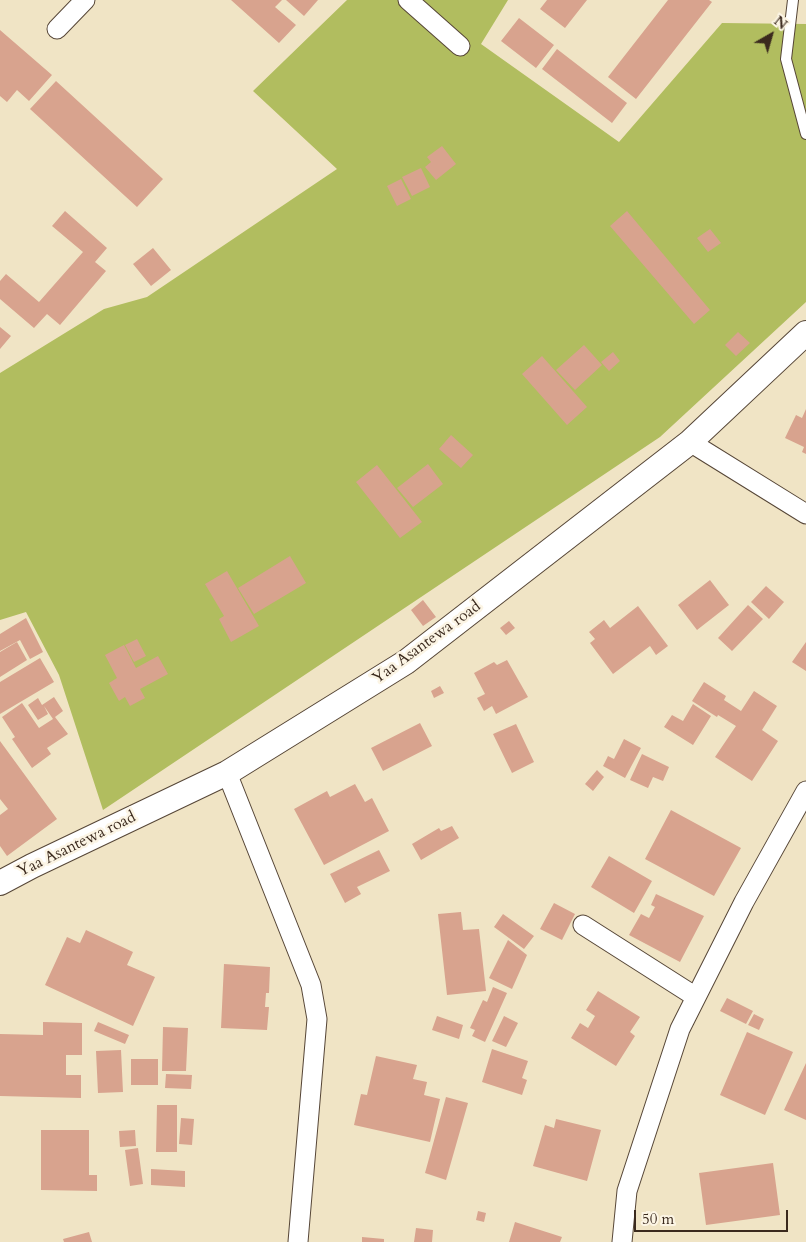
<!DOCTYPE html>
<html>
<head>
<meta charset="utf-8">
<style>
	body { margin:0 }
	#map { position:relative; width:806px; height:1242px; overflow:hidden; background:#f0e4c5; font-family:Cardo,serif }
	canvas { display:block }
	.north { position:absolute; left:746px; top:10px; width:50px; height:50px; -webkit-text-stroke:4px #fcf5e5; paint-order:stroke; rotate:38deg; font-size:14px; font-weight:700; line-height:20px; text-align:center; color:#3b2a1e }
	.north::after { content:''; display:block; margin:auto; width:18px; height:22px; background:#3b2a1e; clip-path:polygon(50% 0,100% 100%,50% 72%,0 100%) }
	.scale { position:absolute; left:634px; top:1210px; width:154px; height:22px; box-sizing:border-box; border:2px solid #3b2a1e; border-top:0; padding-left:6px; font-size:15px; line-height:18px; white-space:nowrap; color:#3b2a1e; -webkit-text-stroke:4px #fcf5e5; paint-order:stroke }
</style>
</head>
<body>
<div id="map">
<canvas width="806" height="1242"></canvas>
<div class="north">N</div>
<div class="scale">50 m</div>
</div>
<script>
const c = document.querySelector('canvas').getContext('2d');
c.lineJoin = 'round';
function fillPath(path, color) { c.fillStyle = color; c.fill(path, 'evenodd'); }
function strokePath(path, color, width, dash) { c.strokeStyle = color; c.lineWidth = width; c.lineCap = dash ? 'butt' : 'round'; c.setLineDash(dash || []); c.stroke(path); }
function label(font, color, halo, rows, align = 'center') {
  c.font = font + ' Cardo,serif'; c.lineWidth = 5; c.setLineDash([]); c.textBaseline = 'middle'; c.strokeStyle = halo; c.fillStyle = color; for (const [text, x, y, turn = 0] of rows) {
    c.save(); c.translate(x, y); c.rotate((+turn || 0) * Math.PI / 180); c.textAlign = isNaN(turn) ? turn : align; if (halo) c.strokeText(text, 0, 0); c.fillText(text, 0, 0); c.restore();
  }
}
const green = new Path2D(`
	M 347,0 L 508,0 L 481,44 L 619,142 L 722,23 L 806,24 L 806,302 L 660,437 L 103,810 L 59,675 L 26,612 L 0,620 L 0,373 L 104,309 L 147,297 L 337,169 L 253,91 Z`);
const building = new Path2D(`
	M 231,0 L 282,0 L 275,7 L 296,25 L 279,43 Z
	M 286,0 L 318,0 L 304,16 Z
	M 547,0 L 587,0 L 565,28 L 540,9 Z
	M 668,0 L 709,0 L 712,2 L 636,99 L 608,77 Z
	M 519,18 L 554,45 L 536,68 L 501,41 Z
	M 0,30 L 52,75 L 29,101 L 17,90 L 7,102 L 0,96 Z
	M 557,49 L 627,103 L 612,123 L 542,69 Z
	M 56,81 L 163,179 L 137,207 L 30,109 Z
	M 442,146 L 456,164 L 436,180 L 425,167 L 431,162 L 427,157 Z
	M 421,168 L 430,187 L 412,196 L 402,177 Z
	M 401,179 L 411,199 L 397,206 L 387,186 Z
	M 65,211 L 107,248 L 95,262 L 106,271 L 60,325 L 47,314 L 34,328 L 0,299 L 0,281 L 6,274 L 39,302 L 83,252 L 52,226 Z
	M 627,211 L 710,310 L 694,324 L 610,226 Z
	M 710,229 L 721,243 L 708,252 L 697,238 Z
	M 153,248 L 171,270 L 151,286 L 133,264 Z
	M 0,327 L 11,336 L 0,349 Z
	M 738,332 L 750,343 L 736,356 L 725,345 Z
	M 584,345 L 602,365 L 575,390 L 556,370 Z
	M 613,352 L 620,361 L 609,371 L 601,362 Z
	M 542,356 L 587,407 L 567,425 L 522,374 Z
	M 806,409 L 806,454 L 802,452 L 804,447 L 785,438 L 796,415 L 802,418 Z
	M 451,435 L 473,455 L 461,468 L 439,449 Z
	M 428,464 L 443,484 L 413,507 L 397,488 Z
	M 377,465 L 422,522 L 400,538 L 356,482 Z
	M 290,556 L 306,583 L 254,614 L 238,588 Z
	M 227,571 L 259,626 L 231,642 L 219,619 L 224,616 L 205,584 Z
	M 710,580 L 729,605 L 697,630 L 678,605 Z
	M 766,586 L 784,602 L 769,619 L 751,602 Z
	M 423,600 L 436,617 L 423,626 L 411,610 Z
	M 748,605 L 763,619 L 732,651 L 718,638 Z
	M 638,606 L 668,646 L 656,655 L 650,646 L 613,674 L 590,643 L 595,639 L 589,632 L 604,620 L 610,628 Z
	M 26,618 L 43,652 L 30,659 L 20,640 L 0,651 L 0,634 Z
	M 509,621 L 515,628 L 506,635 L 500,628 Z
	M 137,639 L 146,656 L 134,662 L 125,645 Z
	M 17,642 L 27,660 L 0,677 L 0,652 Z
	M 806,642 L 806,671 L 792,662 Z
	M 124,645 L 136,668 L 158,656 L 168,674 L 140,689 L 145,698 L 130,706 L 125,697 L 119,701 L 109,683 L 117,678 L 105,655 Z
	M 40,658 L 54,682 L 0,714 L 0,682 Z
	M 507,660 L 528,697 L 496,714 L 492,706 L 484,711 L 477,698 L 485,694 L 474,673 L 494,662 L 497,665 Z
	M 704,682 L 726,696 L 724,700 L 741,711 L 754,691 L 777,706 L 762,730 L 778,741 L 752,781 L 715,757 L 736,726 L 718,715 L 717,717 L 692,701 Z
	M 440,686 L 444,693 L 434,698 L 431,691 Z
	M 54,697 L 63,711 L 55,717 L 68,734 L 47,748 L 51,754 L 32,768 L 12,739 L 15,737 L 2,717 L 22,703 L 39,728 L 53,719 L 44,706 L 48,714 L 38,720 L 28,705 L 38,698 L 42,705 Z
	M 693,704 L 711,716 L 693,745 L 664,727 L 672,715 L 683,721 Z
	M 420,723 L 432,746 L 383,771 L 371,748 Z
	M 516,724 L 534,762 L 512,773 L 493,734 Z
	M 624,739 L 641,748 L 625,778 L 603,766 L 608,756 L 614,759 Z
	M 0,741 L 57,819 L 7,856 L 0,846 L 0,815 L 8,809 L 0,799 Z
	M 642,754 L 669,767 L 663,781 L 653,777 L 648,788 L 630,780 Z
	M 597,770 L 604,777 L 593,791 L 585,784 Z
	M 355,784 L 365,802 L 372,798 L 389,831 L 324,865 L 294,809 L 327,791 L 330,797 Z
	M 671,810 L 741,848 L 714,896 L 645,859 Z
	M 452,826 L 459,838 L 421,860 L 412,844 L 439,828 L 441,831 Z
	M 379,850 L 390,871 L 357,887 L 361,894 L 345,903 L 330,874 Z
	M 609,856 L 652,881 L 634,913 L 591,887 Z
	M 656,894 L 704,916 L 680,962 L 629,935 L 641,914 L 649,918 L 655,907 L 651,905 Z
	M 554,903 L 575,914 L 562,940 L 540,929 Z
	M 461,912 L 463,930 L 479,929 L 486,991 L 447,995 L 438,914 Z
	M 503,914 L 534,936 L 524,949 L 494,927 Z
	M 86,930 L 133,952 L 127,965 L 155,977 L 133,1026 L 45,985 L 67,937 L 80,943 Z
	M 508,940 L 527,955 L 512,989 L 489,978 Z
	M 224,964 L 270,967 L 269,993 L 266,993 L 265,1007 L 269,1007 L 267,1030 L 221,1028 Z
	M 493,987 L 507,993 L 485,1042 L 472,1036 L 475,1030 L 470,1028 L 483,1000 L 487,1002 Z
	M 598,991 L 640,1017 L 630,1032 L 635,1036 L 616,1066 L 571,1038 L 580,1023 L 588,1028 L 595,1016 L 586,1010 Z
	M 727,998 L 753,1011 L 746,1024 L 720,1011 Z
	M 754,1014 L 764,1019 L 759,1030 L 748,1025 Z
	M 437,1016 L 463,1025 L 459,1039 L 432,1030 Z
	M 504,1016 L 518,1023 L 506,1047 L 492,1041 Z
	M 43,1022 L 82,1023 L 82,1055 L 66,1055 L 66,1075 L 81,1075 L 81,1098 L 0,1096 L 0,1034 L 43,1035 Z
	M 98,1022 L 129,1035 L 125,1044 L 94,1031 Z
	M 163,1027 L 188,1028 L 186,1071 L 162,1071 Z
	M 747,1032 L 793,1052 L 765,1115 L 720,1095 Z
	M 492,1049 L 528,1061 L 522,1078 L 527,1080 L 522,1095 L 482,1082 Z
	M 121,1050 L 123,1092 L 98,1093 L 96,1051 Z
	M 376,1056 L 417,1065 L 413,1079 L 427,1082 L 424,1095 L 440,1099 L 430,1142 L 354,1125 L 361,1094 L 367,1095 Z
	M 131,1059 L 158,1059 L 158,1085 L 131,1085 Z
	M 806,1063 L 806,1120 L 784,1110 Z
	M 166,1074 L 192,1075 L 191,1089 L 165,1088 Z
	M 446,1097 L 468,1103 L 446,1180 L 425,1173 Z
	M 157,1105 L 177,1105 L 177,1152 L 156,1152 Z
	M 181,1118 L 194,1119 L 192,1145 L 179,1144 Z
	M 556,1119 L 601,1130 L 587,1181 L 533,1166 L 545,1125 L 554,1128 Z
	M 41,1130 L 89,1130 L 89,1175 L 97,1175 L 97,1191 L 41,1190 Z
	M 135,1130 L 136,1146 L 120,1147 L 119,1131 Z
	M 138,1148 L 143,1184 L 130,1186 L 125,1150 Z
	M 773,1163 L 780,1215 L 706,1225 L 699,1173 Z
	M 151,1169 L 185,1171 L 185,1187 L 151,1185 Z
	M 478,1211 L 486,1213 L 484,1222 L 476,1220 Z
	M 515,1222 L 562,1237 L 560,1242 L 509,1242 Z
	M 416,1228 L 433,1230 L 432,1242 L 414,1242 Z
	M 89,1232 L 92,1242 L 64,1242 L 63,1239 Z
	M 362,1237 L 384,1239 L 384,1242 L 362,1242 Z`);
const service = new Path2D(`
	M 793,0 L 786,59 L 806,134`);
const minor = new Path2D(`
	M 408,0 L 460,46
	M 57,29 L 85,0
	M 690,442 L 806,514
	M 227,773 L 311,985 L 317,1019 L 298,1242
	M 583,925 L 696,997
	M 622,1242 L 627,1191 L 680,1029 L 744,902 L 806,791`);
const tertiary = new Path2D(`
	M 0,883 L 32,866 L 227,773 L 406,662 L 690,442 L 806,333`);
const streetNames = [
	["Yaa Asantewa road",427,643,-36],
	["Yaa Asantewa road",77,845,-26]
];
fillPath(green, '#b1bd5f');
fillPath(building, '#d8a38e');
strokePath(service, '#564637', 12);
strokePath(minor, '#564637', 21);
strokePath(tertiary, '#564637', 26);
strokePath(service, '#fff', 10);
strokePath(minor, '#fff', 19);
strokePath(tertiary, '#fff', 24);
label('16px', '#3b2a1e', '#fcf5e5', streetNames);
</script>
</body>
</html>
